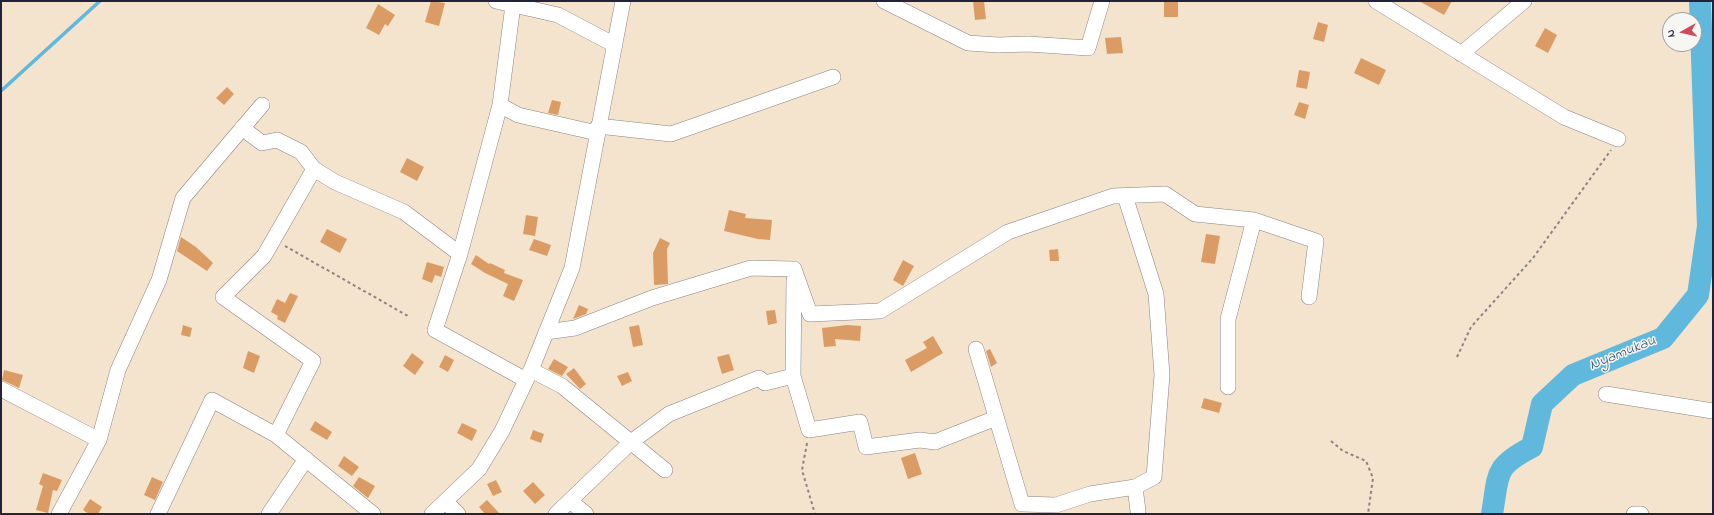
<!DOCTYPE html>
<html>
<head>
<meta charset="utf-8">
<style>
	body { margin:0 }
	#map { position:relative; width:1714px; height:515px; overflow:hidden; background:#f4e4cd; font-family:"Indie Flower",sans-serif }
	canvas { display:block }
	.frame { position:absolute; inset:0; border:2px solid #22223b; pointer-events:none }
	.north { position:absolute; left:1662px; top:12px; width:40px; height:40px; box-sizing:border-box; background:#f6f6f2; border:1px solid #a1a1a9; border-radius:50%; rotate:262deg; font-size:11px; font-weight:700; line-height:16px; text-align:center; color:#22223b }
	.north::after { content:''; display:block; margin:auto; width:14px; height:18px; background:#d1495b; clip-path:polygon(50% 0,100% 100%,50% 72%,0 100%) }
</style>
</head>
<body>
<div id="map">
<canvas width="1714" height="515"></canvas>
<div class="frame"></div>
<div class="north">N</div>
</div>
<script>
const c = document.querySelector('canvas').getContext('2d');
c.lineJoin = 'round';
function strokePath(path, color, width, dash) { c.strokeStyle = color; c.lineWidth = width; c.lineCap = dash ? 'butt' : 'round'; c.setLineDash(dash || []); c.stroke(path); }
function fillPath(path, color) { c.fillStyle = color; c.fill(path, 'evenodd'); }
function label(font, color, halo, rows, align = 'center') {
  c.font = font + ' "Indie Flower",sans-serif'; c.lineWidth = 3; c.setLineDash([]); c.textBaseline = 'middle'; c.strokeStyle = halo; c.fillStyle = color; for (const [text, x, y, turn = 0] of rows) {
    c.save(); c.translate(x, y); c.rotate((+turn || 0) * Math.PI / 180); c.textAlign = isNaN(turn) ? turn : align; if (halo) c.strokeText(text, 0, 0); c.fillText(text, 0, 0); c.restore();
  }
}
const stream = new Path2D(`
	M 1,91 L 100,1
	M 1705,155 L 1713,155`);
const river = new Path2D(`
	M 1492,514 C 1499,474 1493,467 1532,447 L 1542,404 L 1573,375 L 1663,338 L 1698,295 L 1708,226 L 1700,1`);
const building = new Path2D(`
	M 431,1 L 445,3 L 439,26 L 425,22 Z
	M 973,1 L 984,1 L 986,19 L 975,20 Z
	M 1164,1 L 1178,1 L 1178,17 L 1164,17 Z
	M 1419,1 L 1452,1 L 1444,15 Z
	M 378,4 L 395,15 L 388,26 L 385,24 L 379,35 L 366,28 Z
	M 1318,22 L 1328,25 L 1324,42 L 1313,39 Z
	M 1545,28 L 1557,35 L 1548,53 L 1535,46 Z
	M 1121,37 L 1123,53 L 1107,54 L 1105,38 Z
	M 1361,58 L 1386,70 L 1379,85 L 1354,73 Z
	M 1299,70 L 1310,72 L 1307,89 L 1296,87 Z
	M 227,87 L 234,94 L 224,105 L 216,98 Z
	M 552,100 L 561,102 L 558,115 L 548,113 Z
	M 1299,102 L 1309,105 L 1305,119 L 1294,115 Z
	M 407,158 L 424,167 L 417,181 L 400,172 Z
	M 729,210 L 746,214 L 745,218 L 772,220 L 770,240 L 758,239 L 724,231 Z
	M 526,215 L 538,217 L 535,236 L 523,234 Z
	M 327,229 L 347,239 L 340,253 L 320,242 Z
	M 1206,234 L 1220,236 L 1215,264 L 1201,262 Z
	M 181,237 L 196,247 L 213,263 L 207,271 L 177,251 Z
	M 660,238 L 670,243 L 667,249 L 668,284 L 654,285 L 653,253 Z
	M 534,239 L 551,245 L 547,256 L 529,250 Z
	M 1058,249 L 1059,261 L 1050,261 L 1049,250 Z
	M 476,255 L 489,264 L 490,263 L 505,270 L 504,273 L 523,280 L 514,301 L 503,296 L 508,284 L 485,273 L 471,264 Z
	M 903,260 L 914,266 L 903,286 L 893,280 Z
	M 427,262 L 444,267 L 441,277 L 435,275 L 432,283 L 422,279 Z
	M 290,293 L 298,296 L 285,323 L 277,319 L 278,316 L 271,312 L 277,299 L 285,303 Z
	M 579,305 L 588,309 L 586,314 L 573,319 Z
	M 775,310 L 777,323 L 768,325 L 766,311 Z
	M 183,325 L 192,328 L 190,337 L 181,335 Z
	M 639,325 L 643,345 L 633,347 L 629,327 Z
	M 847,325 L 861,326 L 860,341 L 835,339 L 836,346 L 824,347 L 822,328 Z
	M 933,336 L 943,353 L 911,372 L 905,360 L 927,348 L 923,342 Z
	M 990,349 L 997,363 L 991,367 L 986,351 Z
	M 248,351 L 260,356 L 254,373 L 243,368 Z
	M 412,353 L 424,362 L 415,375 L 403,366 Z
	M 729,354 L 734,370 L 722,374 L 717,357 Z
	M 445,355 L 454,360 L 448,372 L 439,367 Z
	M 554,359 L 568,367 L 562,376 L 548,369 Z
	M 574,368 L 586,384 L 580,389 L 566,374 Z
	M 4,370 L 23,375 L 19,388 L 2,380 Z
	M 628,372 L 632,381 L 622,386 L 617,376 Z
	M 1204,398 L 1222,403 L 1219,413 L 1201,408 Z
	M 315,421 L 332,432 L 327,440 L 310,430 Z
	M 462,423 L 477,430 L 472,441 L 457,433 Z
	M 533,430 L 544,434 L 541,443 L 530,439 Z
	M 915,453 L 922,474 L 908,479 L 901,458 Z
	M 344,456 L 359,467 L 352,476 L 338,466 Z
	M 43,473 L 62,480 L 57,491 L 53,490 L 48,513 L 36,510 L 43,486 L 39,484 Z
	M 152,477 L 163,482 L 155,500 L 144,495 Z
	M 359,477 L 375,486 L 368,498 L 353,486 Z
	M 496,480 L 502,492 L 493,496 L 487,484 Z
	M 533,482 L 545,495 L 535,504 L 523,491 Z
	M 90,499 L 102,507 L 98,514 L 89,514 L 83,510 Z
	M 487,500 L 500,514 L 485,514 L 479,507 Z`);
const path = new Path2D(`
	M 285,246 L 408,316
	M 1457,357 L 1471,327 L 1533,258 L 1611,150
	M 1331,441 L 1343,451 L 1366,461 L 1373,478 L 1368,514
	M 807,443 L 802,470 L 815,514`);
const minor = new Path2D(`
	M 496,1 L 558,15 L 615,45
	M 884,1 L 968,43 L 998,45 L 1028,44 L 1088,48 L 1102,1
	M 1376,1 L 1564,117 L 1618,139
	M 1461,54 L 1524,1
	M 500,105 L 518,115 L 597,133
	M 598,126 L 671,134 L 833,77
	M 242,128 L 262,143 L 277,140 L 301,152 L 314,169
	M 1125,196 L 1156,294 L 1162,375 L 1154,477 L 1135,487 L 1138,511
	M 1254,220 L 1316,241 L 1309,297
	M 460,254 L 500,105 L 513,5
	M 794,280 L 793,376 L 809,430 L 860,422 L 866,447 L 920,440 L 935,442 L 996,418
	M 546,332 L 575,328 L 652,298 L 751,268 L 794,269 L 810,314 L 880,311 L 1008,232 L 1113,196 L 1165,194 L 1195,214 L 1254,220 L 1228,319 L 1228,387
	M 976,349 L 1022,504 L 1056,505 L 1090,494 L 1135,487
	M 531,370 L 562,386 L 665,470
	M 1,389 L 99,440 L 59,514
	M 1606,394 L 1713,411
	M 276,435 L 313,361 L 223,297 L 264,256 L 314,169 L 335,182 L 404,212 L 460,254 L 435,330 L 526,380
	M 99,440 L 118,370 L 159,280 L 183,198 L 262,105
	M 570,501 L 586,514
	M 446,502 L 458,514
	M 158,514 L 212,400 L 276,435 L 373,514
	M 269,514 L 306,459
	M 432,514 L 479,469 L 502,431 L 531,370 L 572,268 L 623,1
	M 556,514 L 631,442 L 669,414 L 759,378 L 765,383 L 793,376
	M 1634,514 L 1641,514`);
const waterNames = [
	["Nyamukau",1623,354,-22]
];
strokePath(stream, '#60b8dd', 3.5);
strokePath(river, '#60b8dd', 22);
fillPath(building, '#da9c64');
strokePath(minor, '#8b8384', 16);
strokePath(path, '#8b8384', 2, [3, 3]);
strokePath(minor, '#fff', 15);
label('italic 15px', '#385674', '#f6f6f2', waterNames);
</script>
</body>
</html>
